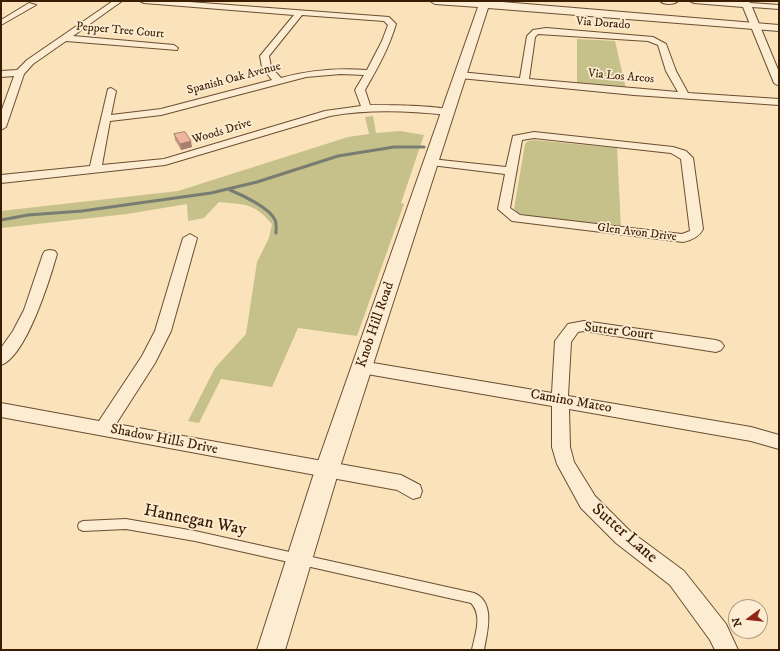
<!DOCTYPE html>
<html>
<head>
<meta charset="utf-8">
<style>
	body { margin:0 }
	#map { position:relative; width:780px; height:651px; overflow:hidden; background:#fae2ba; font-family:"IM FELL DW Pica",serif }
	canvas { display:block }
	.frame { position:absolute; inset:0; border:2px solid #3b1d04; pointer-events:none }
	.north { position:absolute; left:728px; top:599px; width:40px; height:40px; box-sizing:border-box; background:#fcecd2; border:1px solid #af9980; border-radius:50%; rotate:255deg; font-size:11px; font-weight:700; line-height:16px; text-align:center; color:#3b1d04 }
	.north::after { content:''; display:block; margin:auto; width:14px; height:18px; background:#8f2418; clip-path:polygon(50% 0,100% 100%,50% 72%,0 100%) }
</style>
</head>
<body>
<div id="map">
<canvas width="780" height="651"></canvas>
<div class="frame"></div>
<div class="north">N</div>
</div>
<script>
const c = document.querySelector('canvas').getContext('2d');
c.lineJoin = 'round';
function fillPath(path, color) { c.fillStyle = color; c.fill(path, 'evenodd'); }
function strokePath(path, color, width, dash) { c.strokeStyle = color; c.lineWidth = width; c.lineCap = dash ? 'butt' : 'round'; c.setLineDash(dash || []); c.stroke(path); }
function label(font, color, halo, rows, align = 'center') {
  c.font = font + ' "IM FELL DW Pica",serif'; c.lineWidth = 3.5; c.setLineDash([]); c.textBaseline = 'middle'; c.strokeStyle = halo; c.fillStyle = color; for (const [text, x, y, turn = 0] of rows) {
    c.save(); c.translate(x, y); c.rotate((+turn || 0) * Math.PI / 180); c.textAlign = isNaN(turn) ? turn : align; if (halo) c.strokeText(text, 0, 0); c.fillText(text, 0, 0); c.restore();
  }
}
const green = new Path2D(`
	M 577,39 L 615,41 L 626,89 L 577,83 Z
	M 373,116 L 376,133 L 400,131 L 424,135 L 401,203 L 404,204 L 357,336 L 298,328 L 272,387 L 221,379 L 199,423 L 188,421 L 215,368 L 246,334 L 257,262 L 269,238 L 272,224 C 253,202 246,205 219,202 L 204,218 L 188,221 L 187,204 L 127,214 L 1,228 L 1,211 L 178,191 L 348,137 L 369,134 L 365,117 Z
	M 534,140 L 617,148 L 621,228 L 518,214 L 514,209 L 525,144 L 528,141 Z`);
const stream = new Path2D(`
	M 230,190 C 242,195 270,208 275,220 C 277,224 276,229 276,233
	M 1,220 L 28,215 L 82,211 L 211,193 L 257,182 L 338,156 L 394,147 L 424,147`);
const service = new Path2D(`
	M 126,519 L 195,531 L 474,593 C 496,602 487,633 484,650 L 472,650 C 475,634 483,616 471,603 L 195,541 L 126,529 L 83,531 L 79,529 L 78,526 L 79,523 L 83,521 Z`);
const minor = new Path2D(`
	M 113,1 L 122,1 L 73,36 L 174,45 L 178,48 L 177,50 L 66,41 L 33,64 L 24,74 L 6,127 L 1,130 L 1,112 L 14,76 L 1,77 L 1,71 L 17,70 L 27,60 Z
	M 140,1 L 176,1 L 389,17 L 396,24 C 389,48 377,69 365,90 L 370,105 C 383,105 447,105 453,112 L 448,115 C 408,111 370,109 330,116 L 165,165 L 1,183 L 1,175 L 90,166 L 108,89 L 111,88 L 116,91 L 111,115 L 161,109 L 272,80 L 262,67 L 260,56 L 294,15 L 144,3 ZM 302,15 L 384,21 L 388,25 L 382,41 L 367,70 C 337,68 310,70 281,78 L 271,67 L 269,56 ZM 341,74 L 364,75 L 355,90 L 361,106 L 325,111 L 164,159 L 102,165 L 110,121 L 161,115 L 306,77 Z
	M 660,1 L 678,1 C 674,5 664,5 660,1 Z
	M 690,1 L 749,1 L 750,3 L 779,5 L 779,9 L 752,7 L 779,72 L 779,86 L 774,83 L 743,7 L 694,3 Z
	M 29,3 L 36,5 L 1,25 L 1,20 Z
	M 546,28 L 653,37 L 666,44 L 676,71 L 688,93 L 779,99 L 779,105 L 634,95 L 460,78 L 455,75 L 460,72 L 520,78 L 527,36 L 533,30 ZM 538,34 L 648,41 L 658,45 L 666,71 L 678,92 L 529,79 L 535,37 Z
	M 534,132 L 673,147 L 686,151 L 693,158 L 703,229 C 699,237 692,240 683,242 L 512,221 L 498,209 L 505,174 L 431,165 L 425,162 L 431,159 L 506,167 L 513,136 ZM 534,138 L 671,153 L 681,159 L 690,231 L 682,234 L 520,215 L 510,208 L 522,140 Z
	M 190,234 L 197,238 L 171,331 L 155,363 L 116,424 L 401,475 L 420,485 L 422,491 L 420,497 L 413,499 L 397,490 L 1,417 L 1,403 L 99,421 L 142,356 L 155,331 L 183,238 Z
	M 50,250 L 55,251 L 57,254 C 50,279 26,357 1,365 L 1,348 L 13,331 L 24,310 L 43,254 L 45,251 Z
	M 584,321 L 716,340 L 721,342 L 724,346 L 721,350 L 716,352 L 584,331 L 578,332 L 571,342 L 568,396 L 751,427 L 779,435 L 779,449 L 751,441 L 569,409 L 570,447 L 574,462 L 595,496 L 630,531 L 684,571 L 726,624 L 738,650 L 715,650 L 710,640 L 670,585 L 616,543 L 581,508 L 557,464 L 552,447 L 552,406 L 361,373 L 355,371 L 353,367 L 355,363 L 361,361 L 552,393 L 555,341 L 568,324 Z`);
const tertiary = new Path2D(`
	M 430,1 L 490,1 L 779,25 L 779,31 L 488,8 L 339,470 L 285,650 L 257,650 L 315,470 L 478,7 L 435,4 Z`);
const wall = new Path2D(`
	M 174,134 L 192,147 L 181,150 L 175,140 Z`);
const shadedWall = new Path2D(`
	M 191,141 L 192,147 L 181,150 L 180,144 Z`);
const building = new Path2D(`
	M 185,132 L 191,141 L 180,144 L 174,134 Z`);
const farStreetnames = [
	["Via Dorado",603,24,4],
	["Pepper Tree Court",120,31,5],
	["Via Los Arcos",621,77,5],
	["Spanish Oak Avenue",234,79,-15],
	["Woods Drive",222,132,-17],
	["Glen Avon Drive",637,233,7]
];
const streetNames = [
	["Knob Hill Road",376,325,-71],
	["Sutter Court",619,332,7],
	["Camino Mateo",571,402,10],
	["Shadow Hills Drive",164,440,11]
];
const nearStreetnames = [
	["Hannegan Way",195,521,11],
	["Sutter Lane",624,534,41]
];
fillPath(green, '#c6c18a');
strokePath(stream, '#797c71', 3);
strokePath(service, '#6b4e32', 2);
strokePath(minor, '#6b4e32', 2);
strokePath(tertiary, '#6b4e32', 2);
fillPath(service, '#fcecd2');
fillPath(minor, '#fcecd2');
fillPath(tertiary, '#fcecd2');
fillPath(wall, '#ce9c88');
fillPath(shadedWall, '#a77f6f');
fillPath(building, '#efb59e');
strokePath(building, '#a77f6f', 1);
label('12px', '#3b1d04', '#fcecd2', farStreetnames);
label('14px', '#3b1d04', '#fcecd2', streetNames);
label('17px', '#3b1d04', '#fcecd2', nearStreetnames);
</script>
</body>
</html>
